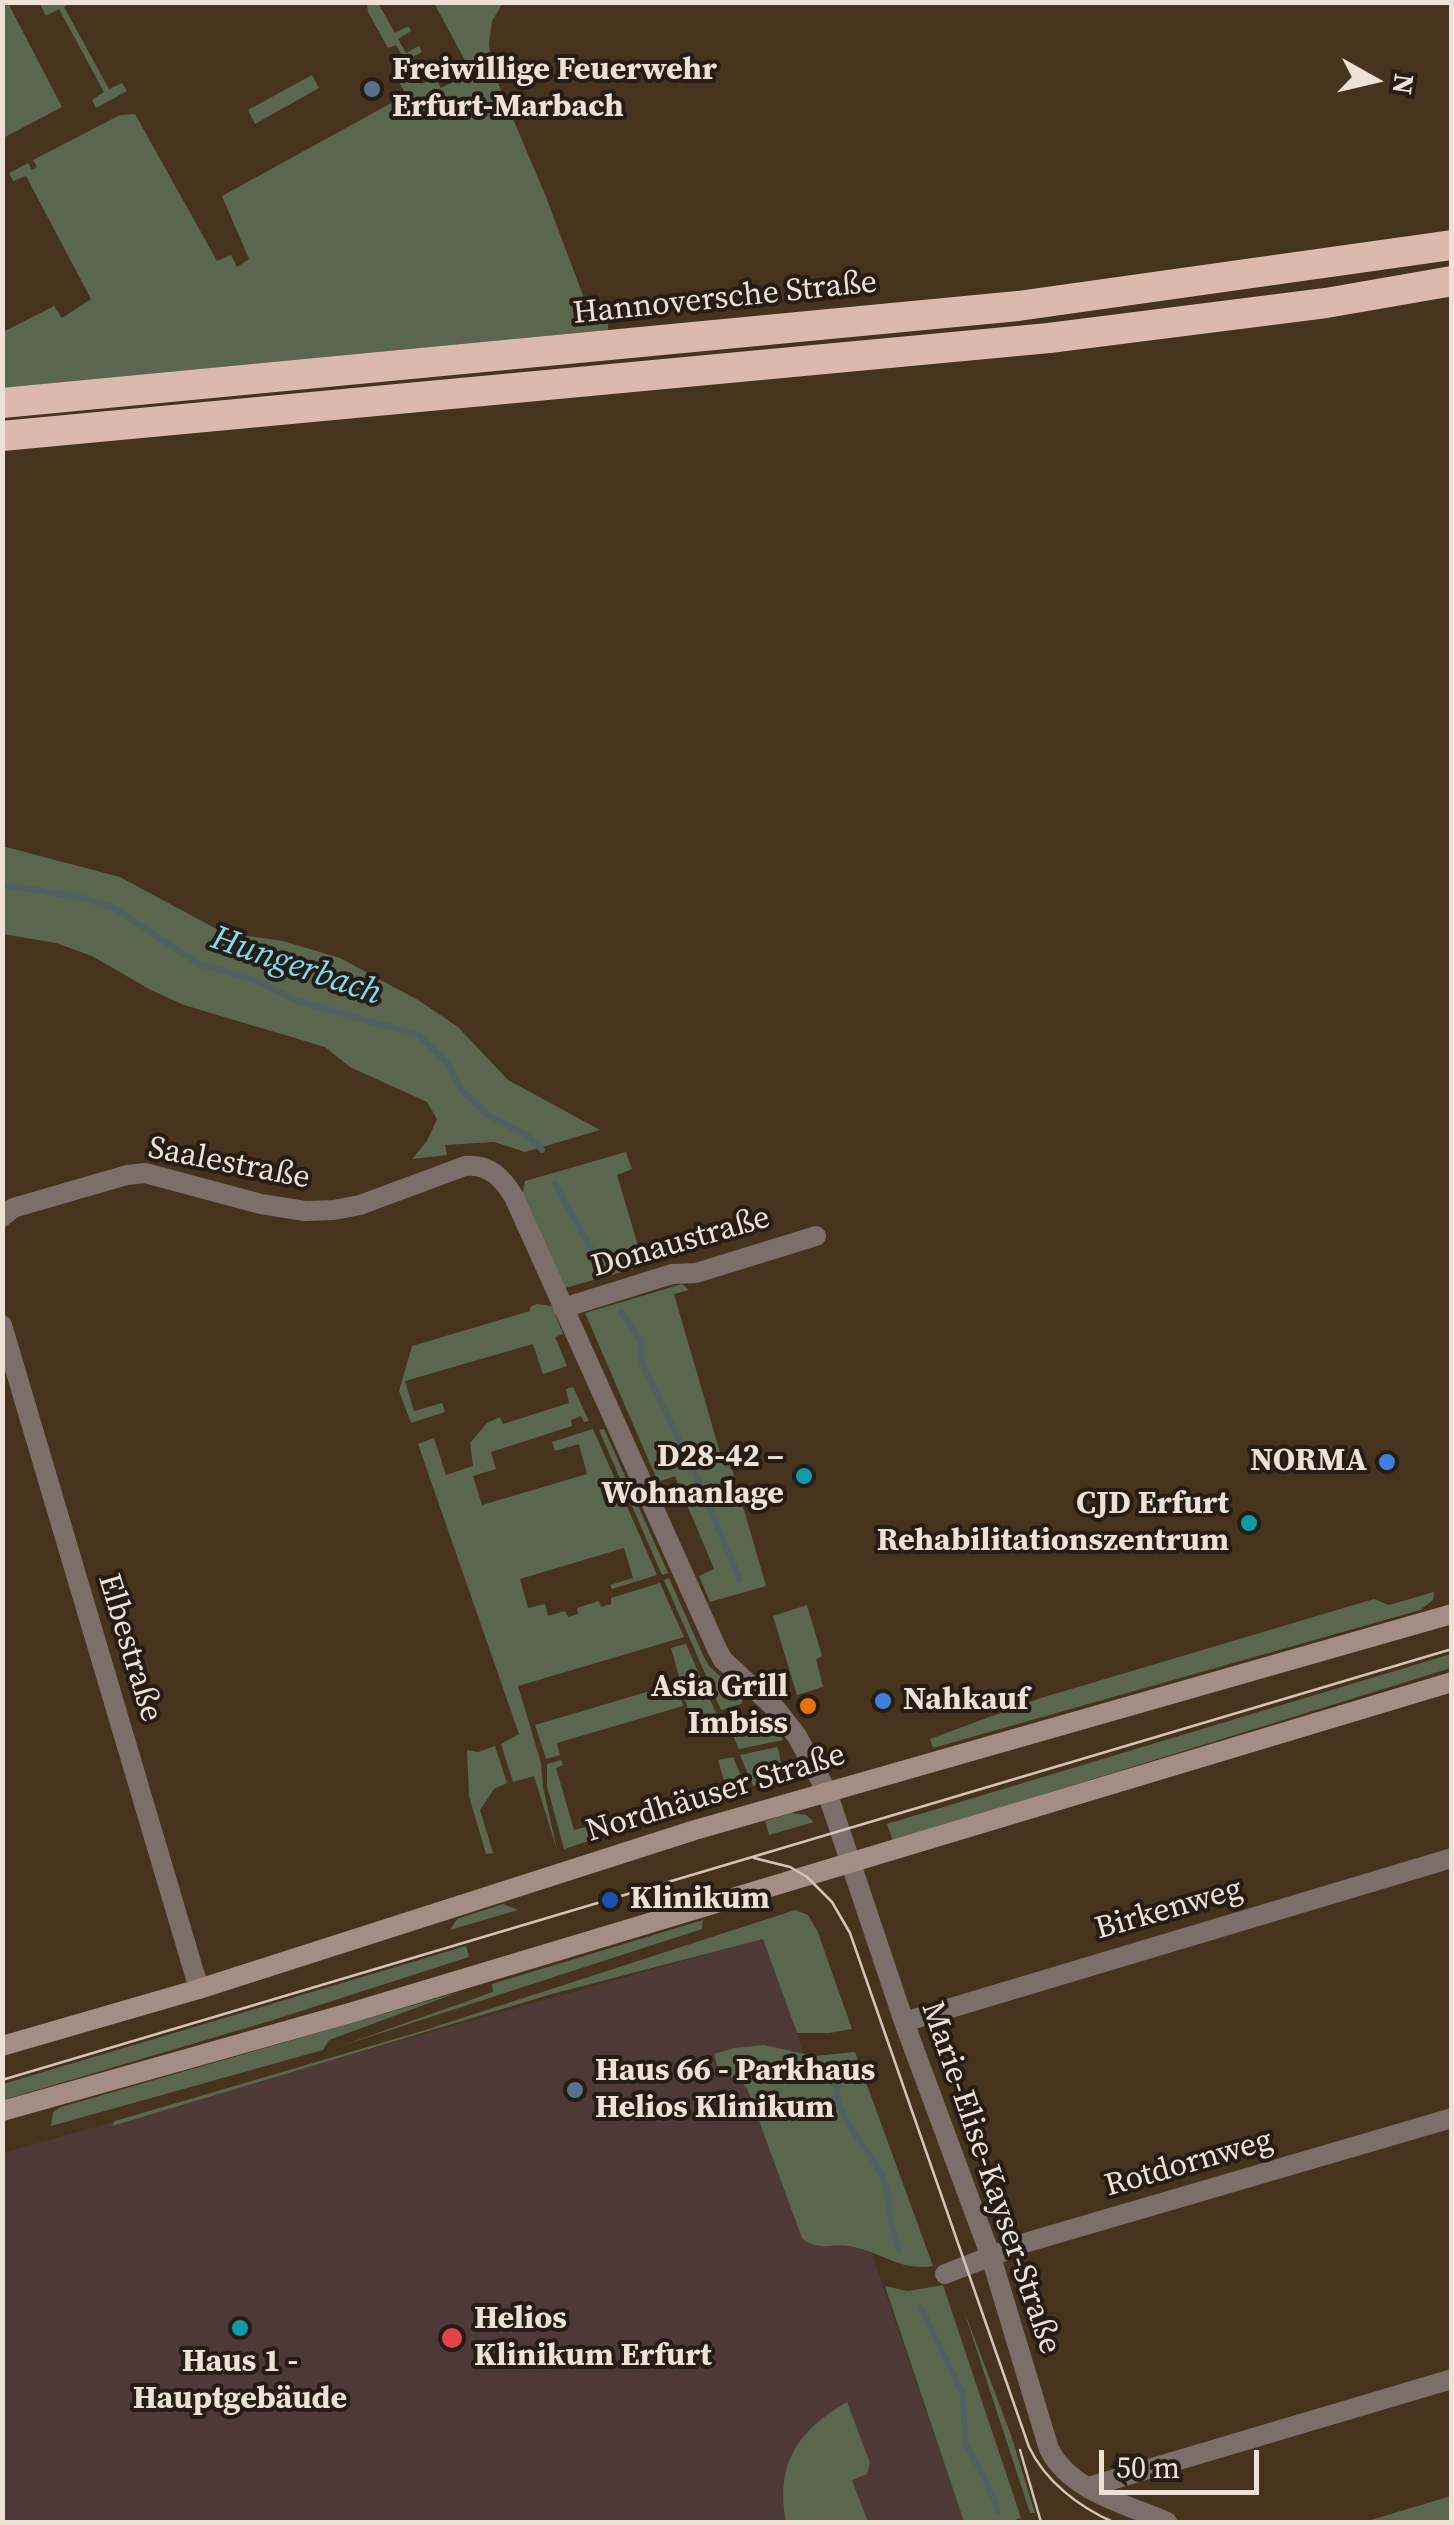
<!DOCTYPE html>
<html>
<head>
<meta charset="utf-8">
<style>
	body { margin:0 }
	#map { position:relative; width:1454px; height:2525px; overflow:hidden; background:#45331e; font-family:"Source Serif 4",serif }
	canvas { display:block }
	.frame { position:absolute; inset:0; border:5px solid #eee2d5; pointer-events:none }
	.north { position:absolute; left:1324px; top:30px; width:100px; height:100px; -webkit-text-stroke:8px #251d13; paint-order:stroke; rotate:98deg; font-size:28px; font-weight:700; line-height:40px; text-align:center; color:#eee2d5 }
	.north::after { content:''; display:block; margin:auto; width:35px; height:45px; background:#eee2d5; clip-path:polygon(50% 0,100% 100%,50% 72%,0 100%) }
	.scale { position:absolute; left:1099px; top:2450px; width:160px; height:45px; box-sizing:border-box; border:5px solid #eee2d5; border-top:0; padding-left:12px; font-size:30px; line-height:35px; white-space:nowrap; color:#eee2d5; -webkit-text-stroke:8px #251d13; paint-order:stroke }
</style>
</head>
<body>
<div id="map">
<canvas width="1454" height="2525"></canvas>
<div class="frame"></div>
<div class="north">N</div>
<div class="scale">50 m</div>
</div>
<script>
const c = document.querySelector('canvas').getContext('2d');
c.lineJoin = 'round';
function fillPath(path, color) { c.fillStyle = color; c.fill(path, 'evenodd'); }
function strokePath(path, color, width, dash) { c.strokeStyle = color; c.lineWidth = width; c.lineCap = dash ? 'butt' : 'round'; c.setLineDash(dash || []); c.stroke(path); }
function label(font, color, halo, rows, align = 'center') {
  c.font = font + ' "Source Serif 4",serif'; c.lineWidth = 8; c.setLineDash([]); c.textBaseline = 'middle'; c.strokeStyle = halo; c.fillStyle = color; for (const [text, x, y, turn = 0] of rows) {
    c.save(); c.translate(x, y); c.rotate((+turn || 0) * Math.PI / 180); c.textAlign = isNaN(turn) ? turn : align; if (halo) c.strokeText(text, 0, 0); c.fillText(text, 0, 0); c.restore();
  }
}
const medical = new Path2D(`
	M 764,1938 L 964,2522 L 3,2522 L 3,2153 Z`);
const green = new Path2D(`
	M 8,3 L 62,107 L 3,138 L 2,3 Z
	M 71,3 L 64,7 L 109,89 L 122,83 L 127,91 L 96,108 L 92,100 L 104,92 L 59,9 L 46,16 L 40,4 Z
	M 367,3 L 378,3 L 395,33 L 408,26 L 411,31 L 398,39 L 406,53 L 419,46 L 422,52 L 409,59 L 422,84 L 435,77 L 441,88 L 457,80 L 453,71 L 467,64 L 434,3 L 503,3 L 492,21 L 489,43 L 492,69 L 546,197 L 587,306 L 608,319 L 608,330 L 3,388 L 3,332 L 54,306 L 62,318 L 91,299 L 26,176 L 13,181 L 9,173 L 28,163 L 32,170 L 37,167 L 33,160 L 120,115 L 135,114 L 217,261 L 231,255 L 237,267 L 249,259 L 222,196 L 406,95 L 395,74 L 408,66 L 396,45 L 388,48 L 368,12 Z
	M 312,75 L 319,88 L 255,124 L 248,110 Z
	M 2,846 L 120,877 L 222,932 L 283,941 L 340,958 L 418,1000 L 458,1027 L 508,1080 L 600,1130 L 525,1152 L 494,1142 L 445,1145 L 447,1155 L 412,1159 L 427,1141 L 437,1119 L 427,1102 L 350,1067 L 325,1047 L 184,1005 L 151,990 L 92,956 L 56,943 L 3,934 Z
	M 626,1152 L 632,1169 L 617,1175 L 644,1266 L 565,1288 L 522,1196 L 525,1181 Z
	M 682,1284 L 689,1290 L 674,1294 L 721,1456 L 728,1455 L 766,1586 L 710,1602 L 699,1576 L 714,1569 L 675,1476 L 658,1482 L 585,1313 Z
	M 537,1304 L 552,1306 L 563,1334 L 555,1337 L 567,1366 L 543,1374 L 533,1344 L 405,1381 L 414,1411 L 442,1403 L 445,1412 L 411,1423 L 399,1391 L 412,1346 L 530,1311 L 530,1307 Z
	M 573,1387 L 589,1421 L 584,1422 L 581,1416 L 571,1420 L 572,1426 L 491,1452 L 496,1469 L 473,1476 L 482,1505 L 587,1474 L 579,1444 L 555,1451 L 552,1442 L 593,1429 L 657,1575 L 612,1589 L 610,1585 L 633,1578 L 624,1548 L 520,1579 L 528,1608 L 545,1604 L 548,1616 L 565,1611 L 568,1617 L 578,1614 L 577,1608 L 599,1601 L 601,1607 L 611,1604 L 611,1598 L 660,1583 L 684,1637 L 518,1686 L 541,1763 L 543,1787 L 557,1850 L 534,1776 L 513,1782 L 501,1744 L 519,1734 L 418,1444 L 434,1438 L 446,1475 L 473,1466 L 470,1443 L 487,1423 L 500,1417 L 503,1424 L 569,1403 L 566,1389 Z
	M 604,1429 L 668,1573 L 662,1575 L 599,1430 Z
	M 669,1578 L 703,1655 L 709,1666 L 744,1698 L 741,1704 L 721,1710 L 664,1580 Z
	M 1434,1592 L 1433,1600 L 1420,1610 L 933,1748 L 930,1739 L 1041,1698 L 1374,1599 L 1389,1605 Z
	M 807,1605 L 822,1656 L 816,1659 L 823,1687 L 797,1695 L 773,1616 Z
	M 686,1644 L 716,1713 L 691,1720 L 671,1648 Z
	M 1451,1654 L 1451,1668 L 893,1841 L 887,1824 Z
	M 677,1683 L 683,1706 L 557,1743 L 560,1755 L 546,1759 L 535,1725 Z
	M 757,1720 L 774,1724 L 783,1740 L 739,1749 L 730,1729 Z
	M 495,1746 L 507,1783 L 494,1789 L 480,1810 L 493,1853 L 486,1854 L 469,1796 L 467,1750 L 478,1752 Z
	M 777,1747 C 787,1771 775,1780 753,1786 L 740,1755 Z
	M 733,1757 L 746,1787 L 727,1791 L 718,1760 Z
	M 561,1760 L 563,1765 L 556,1768 L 574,1830 L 601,1823 L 604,1836 L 564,1849 L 547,1786 L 547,1764 Z
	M 790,1813 L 806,1815 L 814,1822 L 769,1835 L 765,1821 Z
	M 503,1904 L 518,1910 L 450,1930 L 457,1919 Z
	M 795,1910 L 808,1915 L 817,1930 L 852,2029 L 829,2033 L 797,2033 L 763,1939 L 552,1994 L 112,2126 L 115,2121 L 422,2031 Z
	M 703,1920 L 702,1929 L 341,2046 L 493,1992 L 492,1984 Z
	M 466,1946 L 469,1957 L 273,2020 L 3,2100 L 3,2084 Z
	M 459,1992 L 329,2040 L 323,2050 L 51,2126 L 53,2112 L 61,2107 Z
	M 764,2045 L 814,2056 L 855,2052 L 933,2266 C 900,2272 879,2250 848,2246 C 830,2244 816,2251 802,2238 L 747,2088 L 739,2080 L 719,2072 L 714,2054 L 734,2048 Z
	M 943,2285 L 1021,2518 L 1008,2522 L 964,2522 L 885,2286 L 908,2291 Z
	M 963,2308 L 1011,2435 L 1035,2513 L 1030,2513 Z
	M 847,2402 L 870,2463 L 867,2474 L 852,2480 L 868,2522 L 786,2522 C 775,2464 797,2431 847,2402 Z
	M 1451,2496 L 1451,2522 L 1364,2522 Z`);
const stream = new Path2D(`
	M 2,885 L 78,897 L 113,907 L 199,964 L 255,980 L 297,1001 L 418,1035 L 448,1063 L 460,1088 L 488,1115 L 528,1136 L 542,1150
	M 555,1184 L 603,1270
	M 621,1312 L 640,1339 L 642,1363 L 696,1475 L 740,1580
	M 838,2068 C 838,2078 835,2090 838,2100 C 846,2130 873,2151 884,2181 C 892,2203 888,2226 899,2249
	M 921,2308 L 963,2394 L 965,2444 L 983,2474 L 998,2511`);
const street = new Path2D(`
	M 2,1217 L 13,1208 L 127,1175 L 145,1173 L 261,1204 L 305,1211 L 334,1210 L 360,1205 L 465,1166 C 489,1164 502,1177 514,1197 L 717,1649 L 723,1660 L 776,1709 L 797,1736 L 827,1792 L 904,2022 L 991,2257 L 1049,2449 C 1070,2491 1126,2504 1167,2522
	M 563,1308 L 672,1274 L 696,1273 L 816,1236
	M 2,1325 L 199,1989
	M 904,2022 L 1452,1858
	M 945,2274 L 1028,2242 L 1452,2118
	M 1088,2487 L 1452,2379`);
const secondary = new Path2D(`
	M 2,2046 L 199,1989 L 695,1830 L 1452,1614
	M 2,2111 L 350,2013 L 1452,1682`);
const highway = new Path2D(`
	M 2,403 L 1018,306 L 1452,245
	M 2,436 L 1049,338 L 1326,303 L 1452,281`);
const tram = new Path2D(`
	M 754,1858 L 790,1867 L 807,1877 L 832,1902 L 850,1933 L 1029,2447 C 1045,2481 1079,2507 1113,2522
	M 2,2080 L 1452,1649
	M 1020,2450 L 1041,2522`);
const markers = [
	[372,89,10,"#5c6f8a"],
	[1387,1462,10,"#3f7fe0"],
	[804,1476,10,"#0f9aa8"],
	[1249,1523,10,"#0f9aa8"],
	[883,1701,10,"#3f7fe0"],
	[808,1706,10,"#e8710a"],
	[610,1900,10,"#1a4fb4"],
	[575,2090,10,"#5c6f8a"],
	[240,2328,10,"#0f9aa8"],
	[452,2338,12,"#e0444e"]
];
const poiNames = [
	["Freiwillige Feuerwehr",392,71],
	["Erfurt-Marbach",392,108],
	["D28-42 –",784,1458,"right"],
	["Wohnanlage",784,1495,"right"],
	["NORMA",1367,1462,"right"],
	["CJD Erfurt",1229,1505,"right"],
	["Rehabilitationszentrum",1229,1542,"right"],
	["Asia Grill",788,1688,"right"],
	["Imbiss",788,1725,"right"],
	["Nahkauf",903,1701],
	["Klinikum",630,1900],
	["Haus 66 - Parkhaus",595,2072],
	["Helios Klinikum",595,2109],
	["Helios",474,2320],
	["Klinikum Erfurt",474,2357],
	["Haus 1 -",240,2363,"center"],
	["Hauptgebäude",240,2400,"center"]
];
const streetNames = [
	["Hannoversche Straße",725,299,-6],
	["Saalestraße",229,1164,11],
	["Donaustraße",681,1243,-16],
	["Elbestraße",129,1648,73],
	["Nordhäuser Straße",716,1794,-17],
	["Birkenweg",1169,1910,-16],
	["Rotdornweg",1189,2164,-16],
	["Marie-Elise-Kayser-Straße",990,2178,71]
];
const waterNames = [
	["Hungerbach",296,967,19]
];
fillPath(medical, '#4d3935');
fillPath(green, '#5a674e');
strokePath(stream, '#4e6062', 6);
strokePath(street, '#7c6e69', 20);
strokePath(secondary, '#a38d85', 20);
strokePath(highway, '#dbb9ad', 30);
strokePath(tram, '#d2c5b7', 2.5);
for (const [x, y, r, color] of markers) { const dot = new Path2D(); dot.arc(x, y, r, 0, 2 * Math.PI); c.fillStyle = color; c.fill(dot); strokePath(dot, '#251d13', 4); }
label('bold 32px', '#eee2d5', '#251d13', poiNames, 'left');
label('32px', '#eee2d5', '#251d13', streetNames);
label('italic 35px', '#7edaf3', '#251d13', waterNames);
</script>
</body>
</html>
